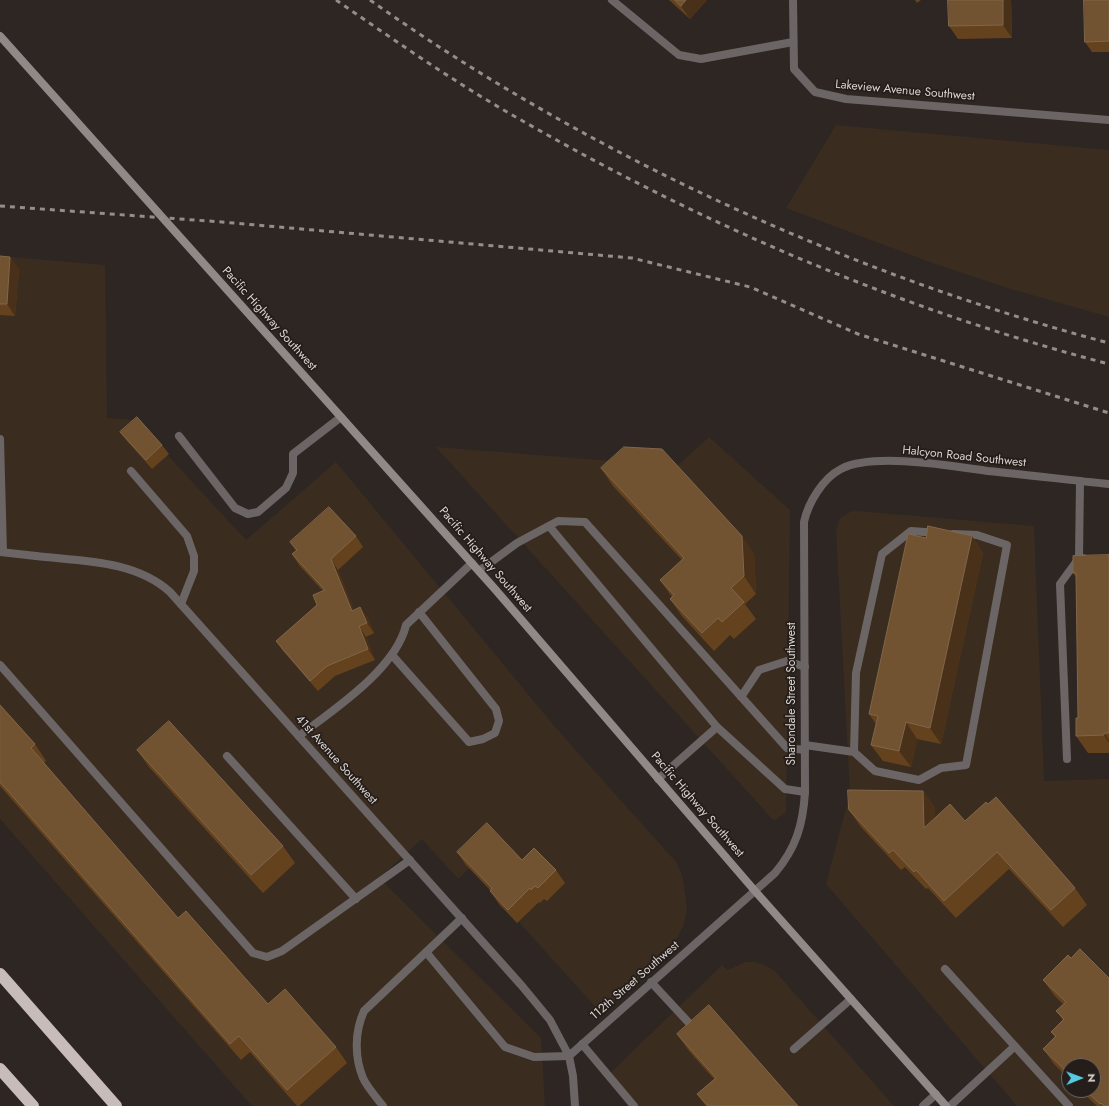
<!DOCTYPE html>
<html>
<head>
<meta charset="utf-8">
<style>
	body { margin:0 }
	#map { position:relative; width:1109px; height:1106px; overflow:hidden; background:#2e2623; font-family:Jost,sans-serif }
	canvas { display:block }
	.north { position:absolute; left:1061px; top:1058px; width:40px; height:40px; box-sizing:border-box; background:#241d19; border:1px solid #6d6763; border-radius:50%; rotate:89deg; font-size:11px; font-weight:700; line-height:16px; text-align:center; color:#dad5d2 }
	.north::after { content:''; display:block; margin:auto; width:14px; height:18px; background:#58c9e4; clip-path:polygon(50% 0,100% 100%,50% 72%,0 100%) }
</style>
</head>
<body>
<div id="map">
<canvas width="1109" height="1106"></canvas>
<div class="north">N</div>
</div>
<script>
const c = document.querySelector('canvas').getContext('2d');
c.lineJoin = 'round';
function fillPath(path, color) { c.fillStyle = color; c.fill(path, 'evenodd'); }
function strokePath(path, color, width, dash) { c.strokeStyle = color; c.lineWidth = width; c.lineCap = dash ? 'butt' : 'round'; c.setLineDash(dash || []); c.stroke(path); }
function label(font, color, halo, rows, align = 'center') {
  c.font = font + ' Jost,sans-serif'; c.lineWidth = 3.5; c.setLineDash([]); c.textBaseline = 'middle'; c.strokeStyle = halo; c.fillStyle = color; for (const [text, x, y, turn = 0] of rows) {
    c.save(); c.translate(x, y); c.rotate((+turn || 0) * Math.PI / 180); c.textAlign = isNaN(turn) ? turn : align; if (halo) c.strokeText(text, 0, 0); c.fillText(text, 0, 0); c.restore();
  }
}
const commercial = new Path2D(`
	M 836,125 L 1109,150 L 1109,317 L 1011,289 L 935,264 L 786,208 Z
	M 0,256 L 105,265 L 107,418 L 135,420 L 246,540 L 336,462 L 556,728 L 677,863 L 683,878 L 687,909 L 684,924 L 678,937 L 670,950 L 601,1013 L 470,868 L 458,879 L 422,839 L 379,878 L 541,1038 L 545,1106 L 252,1106 L 0,819 Z
	M 709,437 L 790,510 L 786,812 L 774,821 L 436,447 L 677,466 Z
	M 856,511 L 1034,526 L 1044,781 L 1109,779 L 1109,1106 L 1017,1106 L 826,884 L 850,793 L 836,531 L 840,518 L 850,512 ZM 1069,1066 L 1093,1066 L 1093,1090 L 1069,1090 Z
	M 745,962 L 755,962 L 765,965 L 775,971 L 894,1106 L 632,1106 L 608,1075 L 722,965 L 728,970 Z`);
const service = new Path2D(`
	M 179,436 L 235,508 L 248,514 L 258,512 L 286,488 L 293,473 L 293,454 L 341,417
	M 0,439 L 3,552
	M 131,471 L 187,536 L 194,556 L 194,571 L 181,604
	M 1080,481 L 1079,558 L 1083,558
	M 549,526 L 717,727
	M 0,552 L 36,556
	M 479,571 L 517,543 L 558,521 L 585,522 L 787,748 L 805,750
	M 392,655 L 469,742 L 483,739 L 495,733 L 499,721 L 496,709 L 419,612
	M 0,665 L 253,953 L 267,957 L 282,951 L 410,860
	M 741,697 L 759,670 L 787,661 L 805,667
	M 299,736 C 333,710 396,669 406,625 L 472,563
	M 805,745 L 854,752 L 875,771 L 919,780 L 941,768 L 966,765 L 1007,545 L 977,535 L 953,534
	M 854,752 L 856,673 L 882,554 L 911,531 L 938,533
	M 227,756 L 356,899
	M 1067,759 L 1060,584 L 1079,558
	M 658,779 L 717,727 L 785,789 L 805,792
	M 426,952 L 505,1047 L 534,1057 L 569,1056
	M 945,969 L 1069,1106
	M 651,982 L 689,1023
	M 582,1044 L 634,1106
	M 794,1049 L 851,999
	M 383,1106 C 376,1097 367,1087 363,1078 C 354,1056 355,1031 364,1011 L 462,918
	M 923,1106 L 936,1094
	M 950,1106 L 1015,1046`);
const minor = new Path2D(`
	M 612,0 L 679,55 L 701,59 L 793,42
	M 36,556 C 81,561 135,560 170,592 L 522,986 L 550,1020 L 569,1056
	M 575,1106 L 573,1076 L 569,1056 L 775,873 C 796,848 803,825 805,792 L 804,522 C 808,503 823,478 841,469 C 873,452 952,466 988,471 C 1029,475 1069,480 1109,484`);
const tertiary = new Path2D(`
	M 793,0 L 794,69 L 815,92 L 846,99 L 1109,120`);
const secondary = new Path2D(`
	M 0,36 L 494,588 L 755,891 L 946,1106`);
const motorway = new Path2D(`
	M 0,974 L 116,1106
	M 0,1069 L 33,1106`);
const rail = new Path2D(`
	M 336,0 C 397,42 457,84 521,120 C 706,226 902,310 1109,364
	M 370,0 C 541,121 732,217 928,287 C 988,308 1048,327 1109,343
	M 0,206 L 222,222 L 632,258 L 750,287 L 858,334 L 1109,413`);
const wall = new Path2D(`
	M 669,0 L 707,0 L 690,19 Z
	M 915,0 L 921,0 L 917,3 Z
	M 1011,0 L 1012,38 L 958,39 L 949,26 Z
	M 1109,0 L 1109,52 L 1092,52 L 1085,42 Z
	M 0,256 L 19,269 L 15,316 L 0,315 Z
	M 120,432 L 162,445 L 169,454 L 152,469 L 127,441 Z
	M 601,468 L 754,553 L 756,594 L 745,604 L 756,619 L 734,639 L 730,635 L 714,651 L 682,616 L 670,599 L 672,597 L 660,580 L 682,560 L 613,486 Z
	M 356,536 L 363,547 L 338,570 L 354,610 L 368,618 L 374,633 L 366,637 L 375,660 L 335,676 L 318,691 L 283,651 L 276,641 L 317,605 L 323,591 L 299,565 L 292,554 L 296,551 L 290,542 Z
	M 972,536 L 983,553 L 941,744 L 917,739 L 911,767 L 883,761 L 871,745 L 876,724 L 869,714 L 926,538 Z
	M 1109,555 L 1109,753 L 1088,753 L 1076,736 L 1078,718 L 1076,577 L 1073,573 Z
	M 0,705 L 35,744 L 46,761 L 44,763 L 178,918 L 268,1004 L 336,1047 L 347,1063 L 299,1106 L 297,1106 L 250,1052 L 241,1060 L 0,786 Z
	M 137,750 L 283,846 L 295,863 L 263,893 L 149,767 Z
	M 923,791 L 935,808 L 935,817 L 965,821 L 1075,888 L 1087,905 L 1063,927 L 1009,869 L 956,918 L 928,888 L 926,889 L 905,867 L 901,870 L 861,827 L 849,810 Z
	M 457,852 L 522,860 L 556,870 L 565,883 L 547,901 L 544,899 L 540,903 L 539,902 L 517,923 L 499,904 L 490,891 L 490,890 L 466,865 Z
	M 1068,955 L 1109,1106 L 1097,1106 L 1080,1090 L 1093,1090 L 1069,1066 L 1069,1079 L 1054,1064 L 1043,1049 L 1055,1037 L 1051,1032 L 1063,1020 L 1056,1011 L 1063,1004 L 1054,995 L 1043,980 Z
	M 677,1034 L 798,1106 L 706,1106 L 697,1094 L 714,1079 L 689,1051 Z`);
const shadedWall = new Path2D(`
	M 686,0 L 707,0 L 690,19 L 681,6 Z
	M 1003,0 L 1011,0 L 1012,38 L 1003,25 Z
	M 10,257 L 19,269 L 15,316 L 7,304 Z
	M 742,536 L 754,553 L 756,594 L 744,576 Z
	M 972,536 L 983,553 L 941,744 L 930,728 Z
	M 331,559 L 338,570 L 359,621 L 352,611 Z
	M 360,607 L 368,618 L 374,633 L 367,623 Z
	M 359,626 L 366,637 L 375,660 L 368,649 Z
	M 906,722 L 917,739 L 911,767 L 899,751 Z
	M 1104,733 L 1109,740 L 1109,743 L 1104,735 Z
	M 923,791 L 935,808 L 936,845 L 924,828 Z`);
const building = new Path2D(`
	M 675,0 L 686,0 L 681,6 Z
	M 948,0 L 1003,0 L 1003,25 L 949,26 Z
	M 1084,0 L 1109,0 L 1109,41 L 1085,42 Z
	M 0,256 L 10,257 L 7,304 L 0,304 Z
	M 137,417 L 162,445 L 146,460 L 120,432 Z
	M 624,447 L 662,449 L 742,536 L 744,576 L 731,588 L 744,602 L 722,622 L 718,618 L 702,633 L 670,599 L 674,595 L 660,580 L 684,558 L 601,468 Z
	M 329,507 L 356,536 L 331,559 L 352,611 L 360,607 L 367,623 L 359,626 L 368,649 L 327,666 L 310,681 L 276,641 L 317,605 L 313,595 L 325,590 L 292,554 L 297,550 L 290,542 Z
	M 928,526 L 972,536 L 930,728 L 906,722 L 899,751 L 871,745 L 878,716 L 869,714 L 908,534 L 926,538 Z
	M 1109,555 L 1109,733 L 1104,733 L 1104,735 L 1076,736 L 1076,718 L 1078,718 L 1076,573 L 1073,573 L 1073,556 Z
	M 0,705 L 35,744 L 31,748 L 178,918 L 186,911 L 268,1004 L 285,989 L 336,1047 L 287,1090 L 239,1036 L 230,1044 L 0,782 Z
	M 169,721 L 283,846 L 251,875 L 137,750 Z
	M 848,790 L 923,791 L 924,828 L 950,804 L 965,821 L 986,802 L 988,804 L 996,797 L 1075,888 L 1051,910 L 997,852 L 944,901 L 916,870 L 914,872 L 893,850 L 889,853 L 849,810 Z
	M 487,823 L 522,860 L 534,848 L 556,870 L 538,888 L 535,886 L 531,890 L 530,888 L 508,910 L 490,891 L 492,888 L 457,852 Z
	M 1080,949 L 1109,978 L 1109,1106 L 1104,1106 L 1101,1103 L 1100,1104 L 1085,1090 L 1093,1090 L 1093,1066 L 1069,1066 L 1069,1074 L 1043,1049 L 1056,1036 L 1051,1032 L 1064,1019 L 1056,1011 L 1066,1002 L 1043,980 L 1068,955 L 1071,958 Z
	M 709,1005 L 798,1106 L 708,1106 L 697,1094 L 716,1078 L 677,1034 Z`);
const streetNames = [
	["Lakeview Avenue Southwest",905,91,5],
	["Pacific Highway Southwest",269,319,48],
	["Halcyon Road Southwest",964,457,6],
	["Pacific Highway Southwest",485,560,49],
	["Sharondale Street Southwest",792,694,-90],
	["41st Avenue Southwest",336,760,48],
	["Pacific Highway Southwest",697,805,49],
	["112th Street Southwest",635,981,-41]
];
fillPath(commercial, '#3b2c20');
strokePath(service, '#6b6665', 8);
strokePath(minor, '#6b6665', 8);
strokePath(tertiary, '#6b6665', 8);
strokePath(secondary, '#908988', 8);
strokePath(motorway, '#c8bcba', 12);
strokePath(rail, '#948d8a', 3, [5, 5]);
fillPath(wall, '#64421e');
fillPath(shadedWall, '#493018');
fillPath(building, '#715231');
strokePath(building, '#81664a', 1);
label('12px', '#dad5d2', '#241d19', streetNames);
</script>
</body>
</html>
